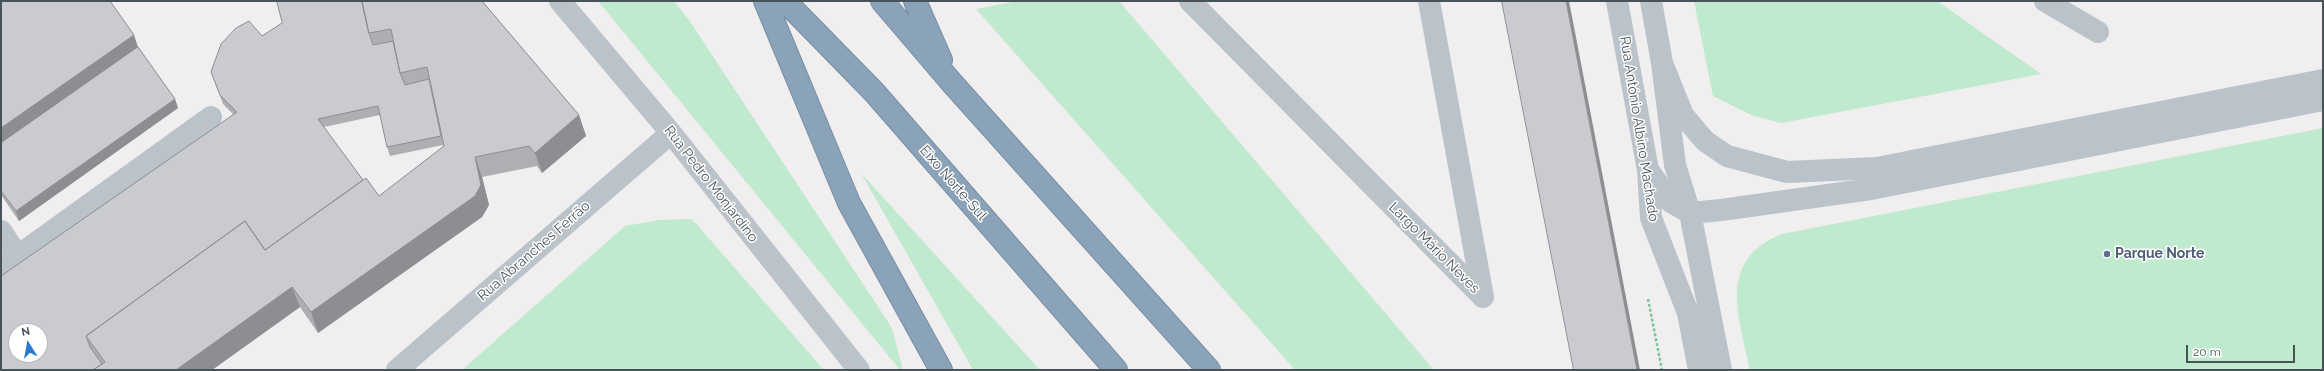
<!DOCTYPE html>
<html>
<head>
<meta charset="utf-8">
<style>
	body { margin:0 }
	#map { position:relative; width:2324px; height:371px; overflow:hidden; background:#f0eeee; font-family:Raleway,sans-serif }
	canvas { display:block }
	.frame { position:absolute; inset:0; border:2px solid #485259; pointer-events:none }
	.north { position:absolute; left:8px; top:323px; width:40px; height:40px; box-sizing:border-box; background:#fff; border:1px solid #b6babd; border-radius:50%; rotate:349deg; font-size:11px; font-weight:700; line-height:16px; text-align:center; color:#485259 }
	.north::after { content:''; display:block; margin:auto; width:14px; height:18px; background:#2b7bcc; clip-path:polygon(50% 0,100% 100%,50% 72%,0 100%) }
	.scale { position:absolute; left:2186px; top:345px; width:109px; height:18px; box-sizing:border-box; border:2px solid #485259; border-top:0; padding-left:5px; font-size:12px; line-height:14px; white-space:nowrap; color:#485259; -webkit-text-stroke:3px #fff; paint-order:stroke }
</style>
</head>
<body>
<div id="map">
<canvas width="2324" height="371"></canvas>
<div class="frame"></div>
<div class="north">N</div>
<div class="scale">20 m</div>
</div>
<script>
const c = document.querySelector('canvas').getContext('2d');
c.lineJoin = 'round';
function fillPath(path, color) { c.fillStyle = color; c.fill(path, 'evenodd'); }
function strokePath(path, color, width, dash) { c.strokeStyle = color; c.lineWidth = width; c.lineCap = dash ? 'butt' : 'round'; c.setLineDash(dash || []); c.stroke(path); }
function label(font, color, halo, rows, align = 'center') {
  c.font = font + ' Raleway,sans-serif'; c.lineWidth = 3; c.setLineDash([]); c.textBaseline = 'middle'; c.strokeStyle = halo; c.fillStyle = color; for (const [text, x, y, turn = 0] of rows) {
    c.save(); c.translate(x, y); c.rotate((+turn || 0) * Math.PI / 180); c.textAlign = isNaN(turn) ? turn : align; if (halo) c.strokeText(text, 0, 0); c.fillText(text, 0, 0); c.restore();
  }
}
const green = new Path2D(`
	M 598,1 L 674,1 L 689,20 L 892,328 L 903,370 L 900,370 Z
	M 1018,1 L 1119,1 L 1434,370 L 1295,370 L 976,9 Z
	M 1694,1 L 1937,1 L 2041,74 L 1781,123 L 1751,115 L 1713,96 Z
	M 2323,128 L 2323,370 L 1750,370 C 1739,315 1716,261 1782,234 Z
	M 861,173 L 1040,370 L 973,370 Z
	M 692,219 L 824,370 L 462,370 L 625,226 L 659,220 Z`);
const path = new Path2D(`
	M 1648,299 L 1662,370`);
const minor = new Path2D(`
	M 560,1 L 671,133 L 859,370
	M 1190,1 L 1483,297 L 1429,1
	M 1617,1 L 1648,170 L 1651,218 L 1688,313 L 1699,370
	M 1651,1 L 1662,63 L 1675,165 L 1690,213 L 1721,370
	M 2045,1 L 2098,32
	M 1662,63 L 1683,115 L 1705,141 L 1727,156 L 1787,172 L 1877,168 L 2323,80
	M 1648,170 L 1671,202 L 1690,213 L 1721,210 L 1871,189 L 2323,100
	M 1,231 L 18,256
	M 1,268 L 211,117
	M 397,370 L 671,133`);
const highway = new Path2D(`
	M 765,1 L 849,203 L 941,370
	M 785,1 L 874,92 L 1116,370
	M 882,1 L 952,83 L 1209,370
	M 915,1 L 941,60`);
const wall = new Path2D(`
	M 1,1 L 138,47 L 175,99 L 178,108 L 19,221 L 1,195 Z
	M 482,1 L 579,115 L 586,136 L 542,173 L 537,166 L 482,177 L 489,205 L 482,217 L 318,333 L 300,307 L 212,370 L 1,370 L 233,114 L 223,104 L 211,72 L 262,36 L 282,23 ZM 380,115 L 387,147 L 390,156 L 443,145 L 444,146 L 379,196 L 363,180 L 324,127 Z`);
const shadedWall = new Path2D(`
	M 1566,1 L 1569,1 L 1640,370 L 1637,370 Z
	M 134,35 L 141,56 L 1,154 L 1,128 Z
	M 175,99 L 178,108 L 19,221 L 16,211 Z
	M 579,115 L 586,136 L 542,173 L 535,153 Z
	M 475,157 L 482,177 L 489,205 L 482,217 L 318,333 L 311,312 Z
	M 292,287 L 300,307 L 212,370 L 176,370 Z`);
const building = new Path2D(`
	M 1,1 L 110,1 L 134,35 L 1,128 Z
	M 277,1 L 362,1 L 369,33 L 373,45 L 393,41 L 400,73 L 405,85 L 429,79 L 441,136 L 387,147 L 378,106 L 318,119 L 363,180 L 265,250 L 245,221 L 86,336 L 90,347 L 102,364 L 93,370 L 1,370 L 1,276 L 237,112 L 220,95 L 211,72 L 221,44 L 236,28 L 249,21 L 262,36 L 282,23 ZM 16,331 L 40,331 L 40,355 L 16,355 Z
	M 362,1 L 482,1 L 579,115 L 535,153 L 529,146 L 475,157 L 481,185 L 475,196 L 311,312 L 292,287 L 176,370 L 93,370 L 105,362 L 86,336 L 245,221 L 265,250 L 366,178 L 379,196 L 444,146 L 427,67 L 400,73 L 391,29 L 369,33 Z
	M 1502,1 L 1566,1 L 1637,370 L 1574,370 Z
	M 138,47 L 175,99 L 16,211 L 1,191 L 1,143 Z`);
const markers = [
	[2107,254,4,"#5c6f8a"]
];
const streetNames = [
	["Rua António Albino Machado",1639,129,81],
	["Eixo Norte-Sul",953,183,49],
	["Rua Pedro Monjardino",711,184,52],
	["Largo Mário Neves",1434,248,45],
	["Rua Abranches Ferrão",534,251,-41]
];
const serviceNames = [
	["Parque Norte",2115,254]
];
fillPath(green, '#c0eace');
strokePath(highway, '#758ea3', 24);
strokePath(path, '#7cc49c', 2.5, [3, 2]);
strokePath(minor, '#bac3c9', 22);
strokePath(highway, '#8aa3b8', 22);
fillPath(wall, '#adafb3');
fillPath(shadedWall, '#8d8e92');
fillPath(building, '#c9cbd0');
strokePath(building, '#8d8e92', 1);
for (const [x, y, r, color] of markers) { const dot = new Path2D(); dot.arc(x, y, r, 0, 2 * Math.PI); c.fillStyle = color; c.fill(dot); strokePath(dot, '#fff', 1.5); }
label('14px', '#485259', '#fff', streetNames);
label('bold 14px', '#4e5e75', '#fff', serviceNames, 'left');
</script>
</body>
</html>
